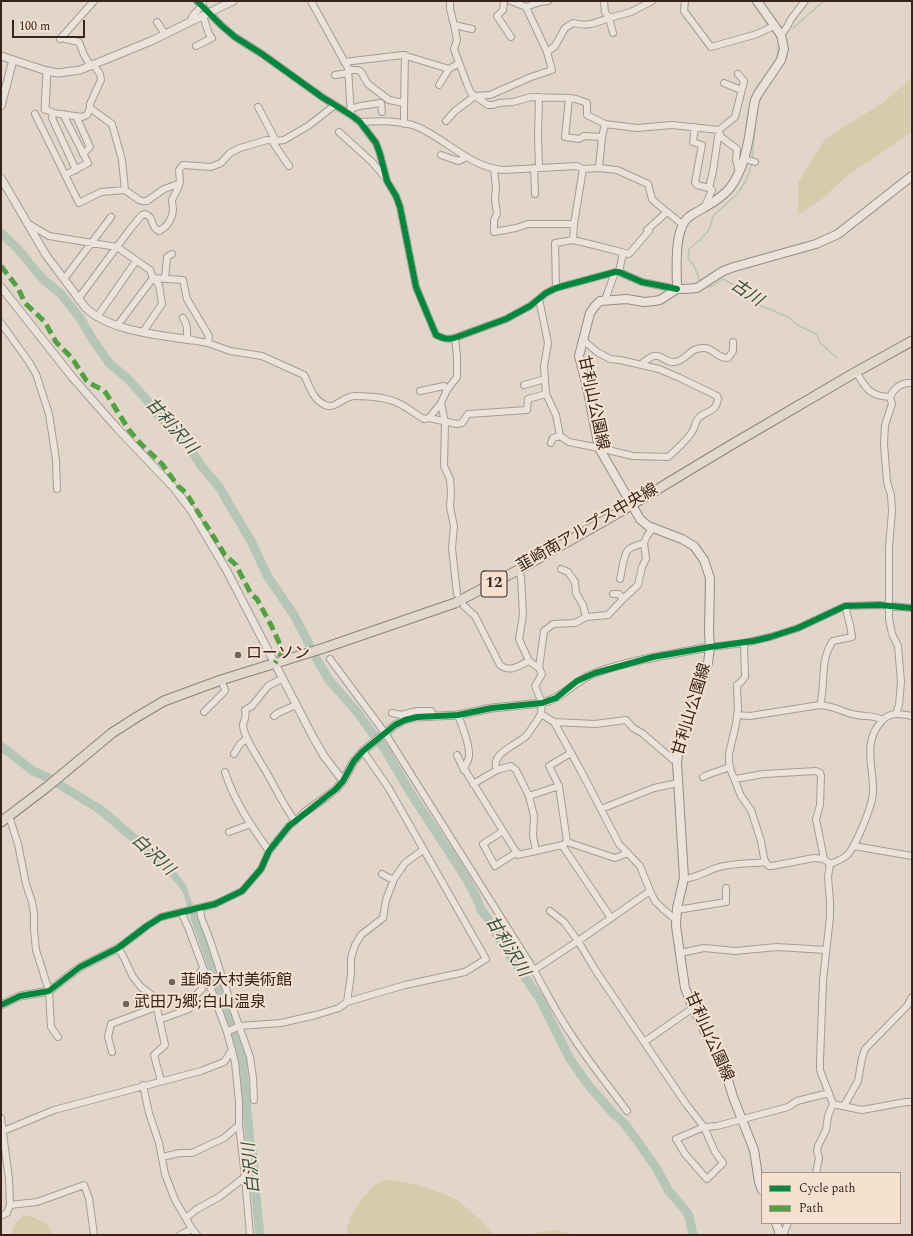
<!DOCTYPE html>
<html>
<head>
<meta charset="utf-8">
<style>
	body { margin:0 }
	#map { position:relative; width:913px; height:1236px; overflow:hidden; background:#e2d6ca; font-family:Spectral,serif }
	canvas { display:block }
	.frame { position:absolute; inset:0; border:2px solid #35231c; pointer-events:none }
	.legend { position:absolute; left:761px; top:1172px; width:140px; height:52px; box-sizing:border-box; background:#f4e1cf; border:1px solid #a89587; margin:0; padding:5px 7px; list-style:none; font-size:12px; color:#35231c }
	.legend li { display:flex; align-items:center; gap:8px; height:20px }
	.legend b { width:20px; border:1px solid #a89587 }
	.scale { position:absolute; left:12px; top:20px; width:73px; height:18px; box-sizing:border-box; border:2px solid #35231c; border-top:0; padding-left:5px; font-size:12px; line-height:14px; white-space:nowrap; color:#35231c; -webkit-text-stroke:3px #f4e1cf; paint-order:stroke }
</style>
</head>
<body>
<div id="map">
<canvas width="913" height="1236"></canvas>
<div class="frame"></div>
<ul class="legend">
<li><b style="height:5px;background:#00873e"></b>Cycle path</li>
<li><b style="height:5px;background:#53a241"></b>Path</li>
</ul>
<div class="scale">100 m</div>
</div>
<script>
const c = document.querySelector('canvas').getContext('2d');
c.lineJoin = 'round';
function fillPath(path, color) { c.fillStyle = color; c.fill(path, 'evenodd'); }
function strokePath(path, color, width, dash) { c.strokeStyle = color; c.lineWidth = width; c.lineCap = dash ? 'butt' : 'round'; c.setLineDash(dash || []); c.stroke(path); }
function label(font, color, halo, rows, align = 'center') {
  c.font = font + ' Spectral,"Noto Sans JP",serif'; c.lineWidth = 4; c.setLineDash([]); c.textBaseline = 'middle'; c.strokeStyle = halo; c.fillStyle = color; for (const [text, x, y, turn = 0] of rows) {
    c.save(); c.translate(x, y); c.rotate((+turn || 0) * Math.PI / 180); c.textAlign = isNaN(turn) ? turn : align; if (halo) c.strokeText(text, 0, 0); c.fillText(text, 0, 0); c.restore();
  }
}
const green = new Path2D(`
	M 912,77 L 912,132 L 848,175 L 822,199 L 798,215 L 798,183 L 825,139 L 884,102 Z
	M 385,1180 L 398,1181 L 417,1185 L 436,1191 L 456,1199 L 481,1220 L 492,1232 L 497,1235 L 346,1235 L 350,1217 L 361,1201 L 372,1187 Z
	M 23,1215 L 35,1218 L 48,1225 L 52,1235 L 13,1235 L 13,1227 Z
	M 554,1230 L 576,1235 L 526,1235 L 529,1234 Z`);
const water = new Path2D(`
	M 160,850 L 186,885 L 199,922 L 211,949 L 225,998 L 239,1035 L 233,1038 L 191,920 L 183,892 L 156,859 Z`);
const stream = new Path2D(`
	M 793,28 L 824,1
	M 770,69 L 777,58 L 779,43
	M 747,121 C 751,101 750,95 763,79
	M 752,159 L 755,128
	M 702,281 L 699,279 L 694,265 L 688,259 L 689,249 L 698,241 L 699,241 L 709,230 L 713,216 L 737,194 L 744,184 L 749,173 L 752,162
	M 707,285 L 711,287 L 723,279 L 739,288 L 757,304 L 788,317 L 799,326 L 817,334 L 820,343 L 837,358`);
const river = new Path2D(`
	M 1,233 L 18,249 L 35,270 L 45,281 L 61,294 L 80,318 L 93,340 L 109,363 L 128,379 L 146,399 L 161,419 L 182,436 L 202,467 L 220,488 L 229,504 L 251,541 L 268,577 L 294,615 L 309,644
	M 316,658 L 329,680 L 358,713 L 373,734 L 384,748 L 410,792 L 466,878 L 477,899 L 481,910 L 487,917 L 500,941 L 540,999 L 570,1059 L 589,1086 L 613,1113 L 624,1123 L 636,1139 L 657,1169 L 668,1190 L 686,1211 L 689,1216 L 693,1235
	M 1,746 L 33,771 L 47,777 L 101,810 L 165,865
	M 231,1025 L 242,1057 L 250,1142 L 253,1151 L 255,1187 L 260,1235`);
const minor = new Path2D(`
	M 197,1 L 222,26 L 235,37 L 262,54 L 322,97 L 351,115 L 360,122 L 376,143 L 380,154 L 387,181 L 396,196 L 400,207 L 416,287 L 436,335 C 444,339 449,340 457,337 L 506,319 L 530,306 L 546,293 L 556,288 L 615,272 L 619,272 L 642,282 L 677,289
	M 311,1 L 348,68 L 351,115
	M 450,1 L 450,9 L 454,25 L 457,40 L 454,49 L 467,84 L 471,93 L 475,96 L 488,105 L 493,105 L 499,103 L 513,102 L 531,97 L 569,98 L 576,99 L 587,103 L 587,115 L 605,124 L 637,128 L 672,125 L 719,130 L 713,171 L 709,188 L 712,190 L 704,208
	M 504,1 L 503,10 L 497,16 L 511,37
	M 511,1 L 526,7 L 540,2 L 548,1
	M 604,1 L 605,12 L 609,18 L 631,12 L 652,1
	M 685,1 L 684,11 L 711,47 L 757,34 L 774,26
	M 157,22 L 165,34
	M 190,22 L 193,15 L 202,6 L 203,2
	M 454,25 L 472,29
	M 781,35 L 787,27 L 791,19 L 805,1
	M 63,36 L 65,39 L 79,42 L 84,55 L 90,65
	M 60,39 L 94,1
	M 196,46 L 212,38 L 209,34 L 203,16
	M 547,52 L 555,46 L 565,28 L 573,23 C 588,27 595,23 609,18 L 613,33
	M 344,62 L 403,55 L 449,69 L 459,63
	M 348,70 L 358,70 L 361,72 L 368,84 L 389,100 L 404,103
	M 738,74 L 744,81 L 735,117 L 719,130 L 721,137 L 737,149 L 736,160 L 739,172
	M 335,75 L 348,73
	M 724,83 L 741,90
	M 439,85 L 449,69
	M 539,97 L 538,136 L 539,168
	M 569,98 L 565,137 L 579,139 L 584,136 L 602,137
	M 258,107 L 276,141
	M 90,108 L 112,124 L 122,160 L 125,190
	M 45,109 L 53,113 L 82,117 L 87,115 L 90,108 L 90,104 L 101,80 L 100,74 L 93,64
	M 351,109 L 360,106 L 381,103 L 382,112
	M 53,113 L 52,118 L 76,170
	M 35,114 L 79,203 L 101,192 L 125,190 L 139,200 L 142,201 L 147,201 L 164,189 L 178,184 L 180,182 L 179,170 L 183,165 L 211,167 L 221,163 L 230,153 L 240,148 L 267,140 L 276,141 L 284,140 L 308,126 L 335,105
	M 63,114 L 88,163 L 65,175
	M 76,116 L 90,147 L 83,154
	M 446,121 L 455,111 L 475,96 L 490,95 L 531,77 L 552,70 L 547,52 L 526,7
	M 360,122 C 379,121 400,120 418,127 C 447,140 470,167 503,170 L 577,166 L 583,169 L 599,168 L 617,170 L 648,184 L 652,199 L 656,203 L 682,224
	M 404,124 L 404,109 L 405,55
	M 695,127 L 693,142 L 702,145 L 695,182 L 697,185 L 709,188
	M 339,132 L 372,162 L 383,175
	M 272,141 L 289,166
	M 441,155 L 458,161 L 467,157
	M 745,159 L 755,162
	M 534,168 L 535,194
	M 599,168 L 602,137 L 605,124
	M 494,169 L 496,188 L 495,199 L 497,214 L 494,220 L 494,232 L 516,228 L 528,224 L 574,224
	M 27,223 L 49,236 L 117,247 L 150,270 L 153,278 L 159,285 L 162,304 L 143,332
	M 647,230 L 667,212
	M 573,240 L 574,224 L 583,169
	M 619,272 L 623,253
	M 64,279 L 111,217
	M 165,279 L 167,257 L 172,254
	M 556,288 L 555,243 L 573,240 L 594,245 L 629,254 L 649,231
	M 78,299 L 131,228 L 142,215 L 145,214 C 156,218 149,227 159,231 C 167,227 172,219 173,210 C 173,207 172,203 172,200 C 174,194 179,189 180,182
	M 539,299 L 548,343 L 544,366 L 546,394 L 556,415 L 560,436 L 569,442 L 599,448 L 633,456 L 668,457 C 676,450 687,440 692,432 C 695,428 695,423 697,420 C 705,409 716,415 718,398 L 717,396 L 680,378 L 659,369 L 620,360 L 610,359 L 597,352 L 583,340
	M 605,300 L 615,272
	M 97,317 L 136,261
	M 183,318 C 188,325 187,331 187,339
	M 1,323 L 29,362 L 36,374 L 49,414 L 56,460 L 57,489
	M 117,326 L 153,278 L 183,280 L 187,299 L 209,336 L 208,343
	M 191,340 L 208,343 L 230,351 L 262,356 L 304,375 C 310,386 312,399 325,405 C 335,410 343,396 355,396 C 369,396 385,397 398,403 C 407,407 415,414 424,419 L 429,418 L 441,403 L 447,390 L 457,377 L 457,356 L 455,338
	M 641,365 C 643,362 645,361 648,359 C 660,350 664,363 674,362 C 688,361 688,347 705,348 C 714,349 717,358 728,358 L 733,351 L 733,342
	M 856,372 C 866,388 869,396 890,397
	M 524,385 L 545,379
	M 420,391 L 444,386 L 447,390
	M 441,403 L 445,423 L 444,466 L 450,479 L 451,492 L 450,507 L 454,526 L 452,548 L 457,594
	M 429,418 L 457,424 L 462,423 L 468,414 L 527,410 L 528,399 L 546,394
	M 551,443 L 553,438 L 560,436
	M 561,569 L 568,572 L 575,582 L 576,593 L 583,605 L 586,617
	M 518,570 L 521,577 L 523,615 L 519,639 L 529,661 L 539,668 L 542,674 L 535,686 L 542,703 L 541,714 L 554,722 L 581,771 L 619,844 L 640,866 L 651,893 L 655,901 L 663,909 L 676,920
	M 620,579 C 622,572 623,555 628,550 C 632,546 639,545 644,543
	M 613,594 L 619,594 L 623,599
	M 464,606 L 475,616 L 500,665 C 510,673 518,666 529,661
	M 744,643 L 745,677 L 741,682 L 737,685 L 738,709 L 736,724 L 729,754 L 729,762 L 731,771 L 741,796 L 751,810 L 761,841 L 764,858 L 766,863 L 769,866 L 772,866 L 814,858 L 824,859 L 830,864
	M 710,647 L 744,643 L 770,637 L 798,628 L 845,606 L 880,605 L 912,608
	M 330,659 L 385,733 L 534,970 C 546,992 557,1014 571,1034 C 588,1061 608,1085 627,1111
	M 539,668 L 544,631 L 553,624 L 575,623 L 586,617 L 608,615 L 623,599 L 638,585 L 642,567 L 646,559 L 644,543 L 647,536 L 653,528
	M 283,678 L 268,686 L 252,706 L 245,710 C 247,719 244,719 243,725 C 243,737 262,764 268,775 C 277,791 284,806 295,821
	M 820,705 C 826,684 819,661 833,641 L 852,637 L 850,625 L 845,606
	M 204,712 L 224,692 L 225,690 L 221,680
	M 392,713 L 401,715 L 417,711 L 431,711 L 434,716
	M 896,714 L 899,705 L 901,682 L 898,646 L 892,634 L 889,619 L 889,547 L 892,511 L 891,495 L 887,482 L 884,444 L 885,425 L 892,404 L 890,397 C 894,388 901,382 912,383
	M 458,715 C 462,726 470,744 469,756 C 469,761 464,765 465,770 L 518,855 L 562,845
	M 737,715 L 750,716 L 820,705 C 836,706 843,713 857,715 C 866,717 875,715 882,720
	M 274,716 L 278,713 L 296,705
	M 554,722 L 595,724 L 626,720 L 633,728 L 642,733 L 677,763
	M 234,754 L 240,744 L 245,740 L 248,741
	M 457,755 L 464,770
	M 497,770 L 511,766 L 516,770 L 529,796
	M 225,772 C 234,801 252,827 269,851
	M 703,777 L 707,775 L 730,767
	M 735,779 L 764,774 L 816,771 L 820,773 L 821,776 L 820,805 L 816,819 L 824,859
	M 473,784 L 497,770 C 489,753 518,745 527,735 C 532,728 537,721 541,714
	M 601,809 L 654,788 L 678,783
	M 9,816 L 18,844 L 26,884 L 32,902 L 34,913 L 34,930 L 36,950 L 49,991 L 51,1027 L 58,1037
	M 503,831 L 483,844 L 495,866 L 517,852
	M 229,832 L 251,824
	M 567,842 L 559,786 L 549,766 L 571,753
	M 854,846 L 912,856
	M 536,851 L 533,836 L 534,816 L 529,796 L 559,786
	M 830,864 C 835,862 841,860 846,856 C 855,849 873,804 873,792 C 874,768 862,743 881,722 C 885,717 891,714 897,714 C 902,714 907,715 912,716
	M 382,874 L 389,878 L 394,879
	M 683,879 C 696,878 705,872 716,868 C 731,863 750,864 766,862
	M 650,891 L 578,941 L 596,971 L 686,1104 L 704,1127 L 717,1126 L 788,1107 L 797,1101 L 829,1093
	M 200,908 L 201,917 L 210,940 L 225,986 L 250,1057 L 253,1078 L 254,1100
	M 677,910 L 726,902 L 726,888
	M 181,912 L 188,927 L 227,1032 L 235,1062 L 239,1102 L 239,1125 L 245,1177 L 250,1235
	M 611,918 L 562,845 L 567,842 L 615,858 L 628,853
	M 680,953 L 704,948 L 735,951 L 777,947 L 826,950
	M 534,970 L 578,941 L 564,922 L 550,911
	M 347,1002 L 351,974 L 351,958 L 355,945 L 361,935 L 383,918 L 386,900 L 394,879 L 405,863 L 423,850
	M 159,1020 L 189,1009 L 195,996 L 202,989 L 200,972 L 203,969
	M 227,1032 L 239,1026 L 281,1023 L 316,1015 L 339,1008 L 347,1002 L 405,985 L 465,972 L 486,959 L 388,787 L 363,751
	M 644,1042 L 693,1008
	M 112,1052 L 108,1037 L 111,1024 L 156,1007
	M 161,1081 L 154,1055 L 165,1045 L 155,999 L 153,996 L 141,987 L 133,977 L 123,956 L 118,948 L 147,926 L 161,917 L 215,904 L 242,891 L 261,869 L 269,851 L 289,826 L 305,812
	M 143,1085 L 149,1113 L 159,1143 L 165,1174 L 175,1200 L 192,1229 L 197,1235
	M 833,1104 L 862,1110 L 906,1102 L 912,1102
	M 844,1106 L 858,1081 L 862,1058 L 865,1049 L 907,1006 L 912,997
	M 1,1118 L 9,1179 L 10,1205
	M 704,1127 L 715,1152 L 723,1163 L 707,1179 L 685,1154 L 676,1139 Z
	M 1,1132 L 54,1110 L 201,1071 L 224,1062 L 232,1050
	M 162,1157 L 180,1153 L 192,1153 L 224,1138 L 239,1125
	M 816,1173 L 819,1158 L 817,1151 L 818,1146 L 826,1130 L 828,1116 L 833,1104 L 820,1070 L 820,1061 L 823,980 L 830,917 L 830,901 L 828,877 L 830,864
	M 1,1216 L 7,1213 L 10,1205 L 37,1202 L 84,1185 L 89,1198 L 94,1235
	M 186,1218 L 197,1209 L 219,1197 L 245,1177
	M 180,1235 L 192,1229
	M 780,1235 L 783,1235 L 788,1223`);
const tertiary = new Path2D(`
	M 1,56 L 47,71 L 58,73 L 80,70 L 151,41 L 233,1
	M 1,106 L 13,60
	M 45,109 L 47,71
	M 1,178 L 46,255 L 85,307 C 108,331 159,335 191,340
	M 1,287 L 73,378 L 117,428 L 174,488 L 191,510 L 227,571 L 313,737 L 324,756 L 343,781
	M 305,812 L 326,797 L 336,789 L 343,781 L 354,761 L 363,751 L 395,725 L 405,720 L 417,717 L 458,715 L 492,708 L 542,703 C 563,698 575,680 595,673 C 632,660 671,654 710,647
	M 1,1005 L 20,996 L 49,991 L 80,967 L 118,948`);
const secondary = new Path2D(`
	M 757,1 L 781,35 L 784,49 L 781,60 L 758,94 L 755,100 C 749,131 749,162 730,188 C 719,201 704,207 690,216 C 673,228 677,269 677,289 L 660,300 L 654,301 L 644,302 L 627,299 L 600,301 L 595,306 L 590,313 L 579,356 L 587,387 L 599,448 L 640,519 L 648,526 L 682,539 L 694,546 L 704,560 L 710,578 L 709,632 L 710,647 L 708,663 L 686,722 L 679,747 L 677,763 L 684,878 L 677,908 L 676,926 L 685,988 L 692,1005 L 727,1077 L 733,1097 L 754,1150 L 759,1182 L 762,1190
	M 677,289 L 684,289 L 697,288 L 723,271 L 734,267 L 816,244 L 838,234 L 912,176
	M 776,1223 L 779,1231 L 779,1235`);
const primary = new Path2D(`
	M 1,822 L 47,787 L 112,733 L 137,717 L 164,701 L 221,680 L 324,648 L 455,603 L 518,570 L 623,510 L 731,445 L 856,372 L 912,341`);
const quiet = new Path2D(`
	M 1,266 L 18,288 L 25,303 L 45,322 L 56,342 L 72,358 L 86,380 L 91,384 L 103,390 L 106,393 L 129,430 L 141,444 L 162,464 L 178,486 L 186,493 L 225,555 L 236,565 L 251,594 L 257,599 L 272,627 L 283,651 L 275,663`);
const cycleway = new Path2D(`
	M 197,1 L 222,26 L 235,37 L 262,54 L 322,97 L 351,115 L 360,122 L 376,143 L 380,154 L 387,181 L 396,196 L 400,207 L 416,287 L 436,335 C 444,339 449,340 457,337 L 506,319 L 530,306 L 546,293 L 556,288 L 615,272 L 619,272 L 642,282 L 677,289
	M 1,1005 L 20,996 L 49,991 L 80,967 L 118,948 L 147,926 L 161,917 L 215,904 L 242,891 L 261,869 L 269,851 L 289,826 L 336,789 L 343,781 L 354,761 L 363,751 L 395,725 L 405,720 L 417,717 L 458,715 L 492,708 L 542,703 L 556,698 L 577,681 L 595,673 L 653,657 L 710,647 L 753,641 L 770,637 L 798,628 L 845,606 L 880,605 L 912,608`);
const markers = [
	[238,655,4,"#726259"],
	[172,982,4,"#726259"],
	[126,1004,4,"#726259"]
];
const shields = [
	[494,584,26]
];
const shieldNames = [
	["12",494,584]
];
const streetNames = [
	["甘利山公園線",592,403,78],
	["韮崎南アルプス中央線",588,529,-30],
	["甘利山公園線",693,710,-73],
	["甘利山公園線",708,1037,66]
];
const poiNames = [
	["ローソン",246,655],
	["韮崎大村美術館",180,982],
	["武田乃郷;白山温泉",134,1004]
];
const waterNames = [
	["古川",746,294,34],
	["甘利沢川",170,427,48],
	["白沢川",152,856,43],
	["甘利沢川",506,947,58],
	["白沢川",253,1168,-96]
];
fillPath(green, '#d5ccac');
fillPath(water, '#b5c6b8');
strokePath(stream, '#b5c6b8', 1.5);
strokePath(river, '#b5c6b8', 9);
strokePath(minor, '#a79c94', 8);
strokePath(tertiary, '#a79c94', 9);
strokePath(secondary, '#978b84', 10);
strokePath(primary, '#8c817a', 11);
strokePath(minor, '#eae3db', 6);
strokePath(tertiary, '#eae3db', 7);
strokePath(secondary, '#eae3db', 8);
strokePath(primary, '#e2d7cd', 9);
strokePath(quiet, '#53a241', 5, [10, 5]);
strokePath(cycleway, '#00873e', 6);
for (const [x, y, r, color] of markers) { const dot = new Path2D(); dot.arc(x, y, r, 0, 2 * Math.PI); c.fillStyle = color; c.fill(dot); strokePath(dot, '#f4e1cf', 1.5); }
for (const [x, y, w] of shields) { const box = new Path2D(); box.roundRect(x - w / 2, y - 13, w, 26, 3); c.fillStyle = '#f4e1cf'; c.fill(box); strokePath(box, '#35231c', 1); }
label('bold 15px', '#35231c', null, shieldNames);
label('16px', '#35231c', '#f4e1cf', streetNames);
label('16px', '#35231c', '#f4e1cf', poiNames, 'left');
label('italic 17px', '#2c5448', '#f4e1cf', waterNames);
</script>
</body>
</html>
